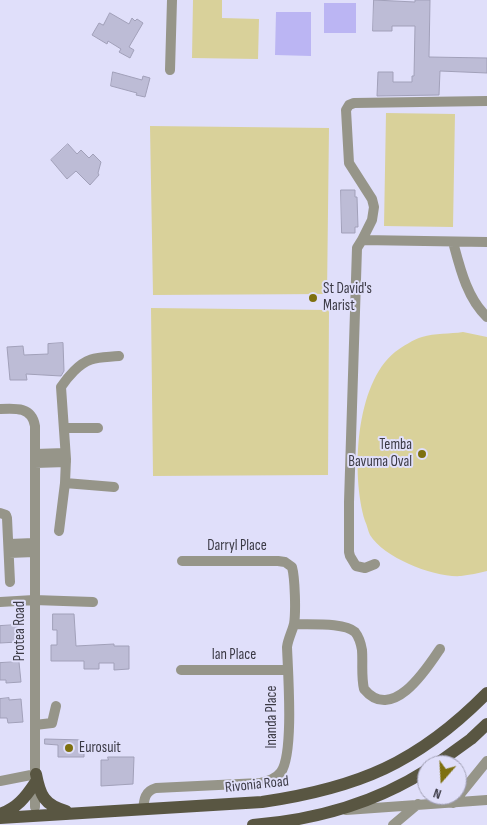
<!DOCTYPE html>
<html>
<head>
<meta charset="utf-8">
<style>
	body { margin:0 }
	#map { position:relative; width:487px; height:825px; overflow:hidden; background:#e0dffa; font-family:"Sofia Sans Condensed",sans-serif }
	canvas { display:block }
	.north { position:absolute; left:417px; top:755px; width:50px; height:50px; box-sizing:border-box; background:#e0dffa; border:1px solid #9e9db2; border-radius:50%; rotate:199deg; font-size:14px; font-weight:700; line-height:20px; text-align:center; color:#3b3a45 }
	.north::after { content:''; display:block; margin:auto; width:18px; height:22px; background:#7e700f; clip-path:polygon(50% 0,100% 100%,50% 72%,0 100%) }
</style>
</head>
<body>
<div id="map">
<canvas width="487" height="825"></canvas>
<div class="north">N</div>
</div>
<script>
const c = document.querySelector('canvas').getContext('2d');
c.lineJoin = 'round';
function fillPath(path, color) { c.fillStyle = color; c.fill(path, 'evenodd'); }
function strokePath(path, color, width, dash) { c.strokeStyle = color; c.lineWidth = width; c.lineCap = dash ? 'butt' : 'round'; c.setLineDash(dash || []); c.stroke(path); }
function label(font, color, halo, rows, align = 'center') {
  c.font = font + ' "Sofia Sans Condensed",sans-serif'; c.lineWidth = 4; c.setLineDash([]); c.textBaseline = 'middle'; c.strokeStyle = halo; c.fillStyle = color; for (const [text, x, y, turn = 0] of rows) {
    c.save(); c.translate(x, y); c.rotate((+turn || 0) * Math.PI / 180); c.textAlign = isNaN(turn) ? turn : align; if (halo) c.strokeText(text, 0, 0); c.fillText(text, 0, 0); c.restore();
  }
}
const green = new Path2D(`
	M 193,0 L 222,0 L 222,18 L 259,19 L 258,59 L 192,58 Z
	M 386,113 L 455,114 L 453,227 L 384,226 Z
	M 150,126 L 329,128 L 327,294 L 153,295 Z
	M 151,308 L 329,310 L 328,475 L 153,476 Z
	M 463,332 L 487,337 L 487,571 C 479,573 469,575 461,576 C 435,578 384,558 370,535 C 368,531 367,525 365,521 C 351,475 355,384 395,352 C 402,347 414,339 422,337 C 435,333 450,334 463,332 Z`);
const water = new Path2D(`
	M 324,3 L 356,3 L 356,33 L 324,33 Z
	M 276,12 L 311,12 L 311,56 L 275,55 Z`);
const building = new Path2D(`
	M 374,0 L 415,2 L 415,0 L 430,0 L 429,57 L 487,58 L 487,73 L 440,71 L 439,95 L 377,96 L 378,72 L 393,72 L 393,82 L 412,82 L 412,76 L 414,76 L 415,26 L 392,26 L 392,31 L 373,31 Z
	M 110,13 L 129,24 L 132,18 L 135,21 L 137,19 L 143,23 L 129,47 L 134,50 L 130,58 L 119,52 L 121,49 L 108,41 L 107,44 L 92,35 L 99,23 L 103,25 Z
	M 113,72 L 142,80 L 143,76 L 150,78 L 145,97 L 136,95 L 137,93 L 111,86 Z
	M 68,144 L 77,154 L 81,150 L 89,158 L 93,154 L 101,162 L 98,173 L 99,175 L 90,185 L 76,171 L 67,179 L 51,160 Z
	M 341,190 L 355,190 L 355,197 L 357,197 L 358,227 L 355,227 L 355,233 L 342,233 Z
	M 63,343 L 64,371 L 61,376 L 26,374 L 27,380 L 10,380 L 7,347 L 23,346 L 24,355 L 48,354 L 48,344 Z
	M 53,614 L 74,614 L 76,646 L 114,644 L 114,646 L 129,646 L 129,669 L 114,670 L 114,663 L 99,663 L 99,669 L 84,669 L 84,661 L 51,661 L 51,645 L 57,645 L 57,630 L 53,630 Z
	M 17,625 L 18,642 L 0,643 L 0,626 Z
	M 19,662 L 21,682 L 6,683 L 6,680 L 0,680 L 0,663 Z
	M 9,698 L 9,700 L 21,699 L 23,722 L 8,723 L 7,718 L 0,718 L 0,699 Z
	M 45,739 L 84,740 L 84,757 L 58,757 L 58,745 L 45,744 Z
	M 108,757 L 134,757 L 133,784 L 101,786 L 101,760 L 108,760 Z`);
const minor = new Path2D(`
	M 170,70 L 172,0
	M 362,240 L 372,220 L 374,207 L 372,199 L 349,163 L 346,110 L 349,105 L 354,103 L 487,101
	M 453,242 C 460,268 467,298 487,317
	M 0,409 C 16,408 32,407 35,426 L 35,807
	M 64,428 L 98,428
	M 35,454 L 65,453
	M 35,463 L 66,462
	M 65,483 L 114,487
	M 0,513 L 6,515 L 7,518 L 10,582
	M 59,531 L 65,483 L 66,459 L 61,387 C 65,381 69,376 74,371 C 89,356 98,358 119,356
	M 9,544 L 34,543
	M 9,553 L 34,552
	M 375,564 L 365,568 L 356,566 L 350,556 L 349,552 L 349,502 L 357,248 L 362,240 L 487,242
	M 0,602 L 34,600 L 93,602
	M 294,624 C 308,625 344,622 355,632 C 359,637 361,644 362,650 C 363,663 361,676 364,689 C 392,723 426,670 440,649
	M 181,670 L 288,670
	M 35,725 L 52,723 L 56,706
	M 0,781 L 36,774
	M 453,803 L 487,761
	M 143,810 C 144,799 145,791 156,788 L 260,783 C 268,781 276,779 281,772 C 294,753 288,674 287,647 C 288,639 292,632 294,624 C 296,612 295,578 292,567 L 285,562 L 278,561 L 182,561
	M 346,810 L 487,800
	M 393,825 L 418,804`);
const major = new Path2D(`
	M 435,765 L 471,739 L 487,724
	M 36,774 C 40,795 44,805 66,811
	M 0,814 C 17,808 25,798 35,783
	M 0,818 L 262,802 C 358,788 418,763 487,693
	M 253,825 C 314,820 375,803 427,770`);
const markers = [
	[313,298,5,"#7e700f"],
	[422,454,5,"#7e700f"],
	[69,748,5,"#7e700f"]
];
const poiNames = [
	["St David's",323,289],
	["Marist",323,306],
	["Temba",412,445,"right"],
	["Bavuma Oval",412,462,"right"],
	["Eurosuit",79,748]
];
const streetNames = [
	["Darryl Place",237,546],
	["Protea Road",20,631,-90],
	["Ian Place",234,655],
	["Inanda Place",272,717,-90],
	["Rivonia Road",257,785,-6]
];
fillPath(green, '#d9d19a');
fillPath(water, '#bbb5f3');
fillPath(building, '#bdbcd6');
strokePath(building, '#a1a0b9', 1);
strokePath(minor, '#969589', 10);
strokePath(major, '#595642', 12);
for (const [x, y, r, color] of markers) { const dot = new Path2D(); dot.arc(x, y, r, 0, 2 * Math.PI); c.fillStyle = color; c.fill(dot); strokePath(dot, '#e0dffa', 2); }
label('15px', '#3b3a45', '#e0dffa', poiNames, 'left');
label('15px', '#3b3a45', '#e0dffa', streetNames);
</script>
</body>
</html>
